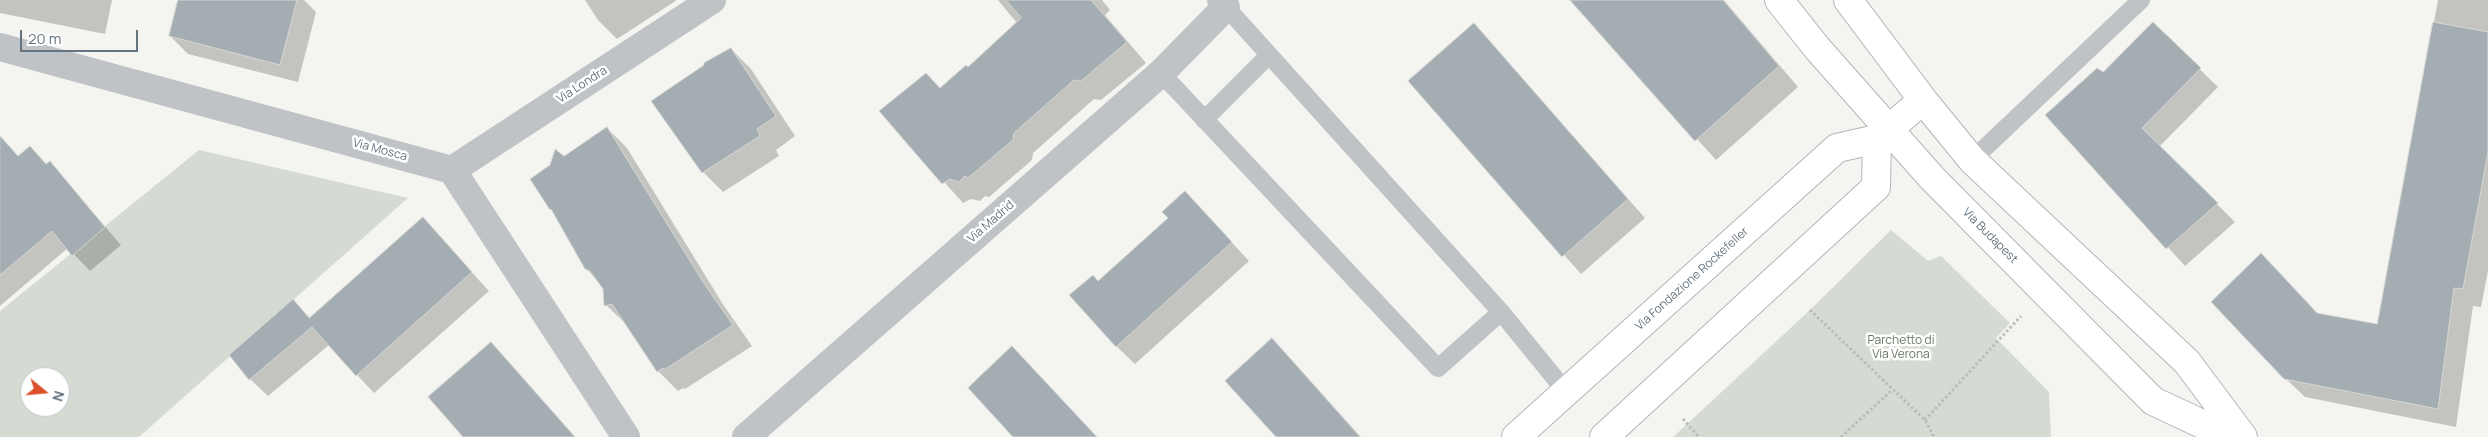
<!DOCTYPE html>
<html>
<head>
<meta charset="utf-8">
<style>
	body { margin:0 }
	#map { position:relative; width:2488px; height:437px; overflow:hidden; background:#f4f4f1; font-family:Manrope,sans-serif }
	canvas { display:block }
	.north { position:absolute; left:20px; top:367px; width:50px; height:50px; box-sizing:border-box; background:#fff; border:1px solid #c1c7cd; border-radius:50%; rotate:107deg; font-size:14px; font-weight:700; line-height:20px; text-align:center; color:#647481 }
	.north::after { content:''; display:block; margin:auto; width:18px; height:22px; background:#db502a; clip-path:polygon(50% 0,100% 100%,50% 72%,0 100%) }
	.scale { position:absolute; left:20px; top:30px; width:118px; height:22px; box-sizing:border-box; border:2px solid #647481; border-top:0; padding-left:6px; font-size:15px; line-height:18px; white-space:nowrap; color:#647481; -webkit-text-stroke:4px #fff; paint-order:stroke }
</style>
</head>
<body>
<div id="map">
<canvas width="2488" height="437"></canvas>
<div class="north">N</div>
<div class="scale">20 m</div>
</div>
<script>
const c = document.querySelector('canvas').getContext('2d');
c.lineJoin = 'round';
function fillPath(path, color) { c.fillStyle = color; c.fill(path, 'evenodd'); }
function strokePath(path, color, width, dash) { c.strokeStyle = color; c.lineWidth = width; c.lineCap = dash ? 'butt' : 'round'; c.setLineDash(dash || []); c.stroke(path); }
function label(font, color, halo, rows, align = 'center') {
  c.font = font + ' Manrope,sans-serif'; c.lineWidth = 5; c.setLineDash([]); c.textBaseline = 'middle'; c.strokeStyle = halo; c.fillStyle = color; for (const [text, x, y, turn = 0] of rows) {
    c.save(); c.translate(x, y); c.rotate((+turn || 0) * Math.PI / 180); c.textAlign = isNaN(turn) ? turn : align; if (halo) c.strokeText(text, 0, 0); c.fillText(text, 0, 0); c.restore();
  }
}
const green = new Path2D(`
	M 199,150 L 408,198 L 139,437 L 0,437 L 0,311 ZM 30,377 L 60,377 L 60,407 L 30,407 Z
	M 1891,230 L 1928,261 L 1941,256 L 2010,323 L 1996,338 L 2049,392 L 2051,437 L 1673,437 L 1810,310 Z`);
const shadow = new Path2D(`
	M 0,0 L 112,0 L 105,34 L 0,13 Z
	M 179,0 L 304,0 L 316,12 L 298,82 L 188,54 L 170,36 Z
	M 585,0 L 677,0 L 617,39 L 598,20 Z
	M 998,0 L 1102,0 L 1110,10 L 1105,15 L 1146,63 L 1101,100 L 1094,99 L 1033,153 L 1032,160 L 989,197 L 985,196 L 980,201 L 971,199 L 963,203 L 880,111 L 941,89 L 968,69 L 1017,23 Z
	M 1572,0 L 1724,0 L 1798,87 L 1716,160 Z
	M 2438,0 L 2488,0 L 2488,271 L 2481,307 L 2473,306 L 2456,427 L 2305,397 L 2285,378 L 2280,273 L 2318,314 L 2378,326 Z
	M 2153,24 L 2218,87 L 2159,147 L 2235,222 L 2185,266 L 2047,115 L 2103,73 Z
	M 1474,25 L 1645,218 L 1581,274 L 1410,81 Z
	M 731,49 L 751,69 L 795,136 L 776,150 L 779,156 L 723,192 L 703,172 Z
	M 607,128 L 627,148 L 724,306 L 752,346 L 685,389 L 683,388 L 678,391 L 658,371 L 627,325 L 606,305 L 604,289 L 586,268 L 556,214 L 532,179 Z
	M 0,136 L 19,157 L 30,148 L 47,165 L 50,163 L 121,245 L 90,271 L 68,248 L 0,306 Z
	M 1185,192 L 1249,261 L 1135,364 L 1116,346 L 1098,282 L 1170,218 Z
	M 423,219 L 489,291 L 374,393 L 329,345 L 268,396 L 250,379 L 293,301 L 311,319 Z
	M 1272,340 L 1290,358 L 1361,437 L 1277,437 Z
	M 491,343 L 510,363 L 575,437 L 465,437 Z`);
const building = new Path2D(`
	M 178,0 L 297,0 L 280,65 L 169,36 Z
	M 1006,0 L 1091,0 L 1127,42 L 1081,81 L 1074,80 L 1014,133 L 1013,140 L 968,178 L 965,176 L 959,182 L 950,179 L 942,184 L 879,111 L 926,73 L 940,88 L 966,65 L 968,67 L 1021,18 Z
	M 1570,0 L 1723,0 L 1779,66 L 1695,141 Z
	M 2153,22 L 2201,68 L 2142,128 L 2218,203 L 2166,249 L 2045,115 L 2097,68 L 2103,72 Z
	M 2433,22 L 2488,32 L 2488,152 L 2463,289 L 2454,288 L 2438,409 L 2284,379 L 2211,302 L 2261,253 L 2317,313 L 2377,324 Z
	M 1474,23 L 1628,199 L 1562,257 L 1408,81 Z
	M 731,48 L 776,116 L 757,129 L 760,136 L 702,173 L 651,101 L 704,65 L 704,63 Z
	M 607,127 L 705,285 L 733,325 L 664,370 L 663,368 L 657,372 L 612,304 L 604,306 L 603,289 L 590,271 L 585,269 L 551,209 L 550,210 L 530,179 L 550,165 L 555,149 L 564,156 Z
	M 0,136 L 18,156 L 30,146 L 46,164 L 50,161 L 105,227 L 72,256 L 52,231 L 0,275 Z
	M 1185,191 L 1232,242 L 1116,347 L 1069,295 L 1093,275 L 1098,281 L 1168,218 L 1162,212 Z
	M 423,217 L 472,272 L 356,376 L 312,327 L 249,380 L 229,355 L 293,299 L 309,318 Z
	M 1272,338 L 1360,437 L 1276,437 L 1225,381 Z
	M 491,342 L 575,437 L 463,437 L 428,397 Z
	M 1012,346 L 1097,437 L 1013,437 L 968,388 Z`);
const path = new Path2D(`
	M 1810,310 L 1925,420 L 1934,437
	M 1683,419 L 1699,437
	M 1925,420 L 2021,316
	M 1841,437 L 1892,390`);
const lane = new Path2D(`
	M 1226,7 L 1501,312 L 1567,393
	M 1161,73 L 1438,368 L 1501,312
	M 1204,120 L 1269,55
	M 1972,160 L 2141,0`);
const street = new Path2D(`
	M 0,47 L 452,170 L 626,437
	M 452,170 L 712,0
	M 746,437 L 1161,73 L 1226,7 L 1221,0`);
const secondary = new Path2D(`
	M 1779,0 L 1817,48 L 1932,178 L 2153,401 L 2230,437
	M 1848,0 L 1923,100 L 1972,160 L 2187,362 L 2243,437
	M 1516,437 L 1837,148 L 1877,139 L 1923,100
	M 1604,437 L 1876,187 L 1877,139`);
const streetNames = [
	["Via Londra",582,85,-33],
	["Via Mosca",380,150,15],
	["Via Madrid",991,222,-41],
	["Via Budapest",1990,236,45],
	["Via Fondazione Rockefeller",1692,279,-42]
];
const parkNames = [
	["Parchetto di",1901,341],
	["Via Verona",1901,355]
];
fillPath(green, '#d5dbd2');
fillPath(shadow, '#0003');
fillPath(building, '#a4adb2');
strokePath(building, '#d6d6d3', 1);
strokePath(secondary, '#b2b7bb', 30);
strokePath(path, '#b9bbbd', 3, [2.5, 2.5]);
strokePath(lane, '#bfc3c6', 18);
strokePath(street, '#bfc3c6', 28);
strokePath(secondary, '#fff', 28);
label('12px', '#647481', '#fff', streetNames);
label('12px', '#687863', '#fff', parkNames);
</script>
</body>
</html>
